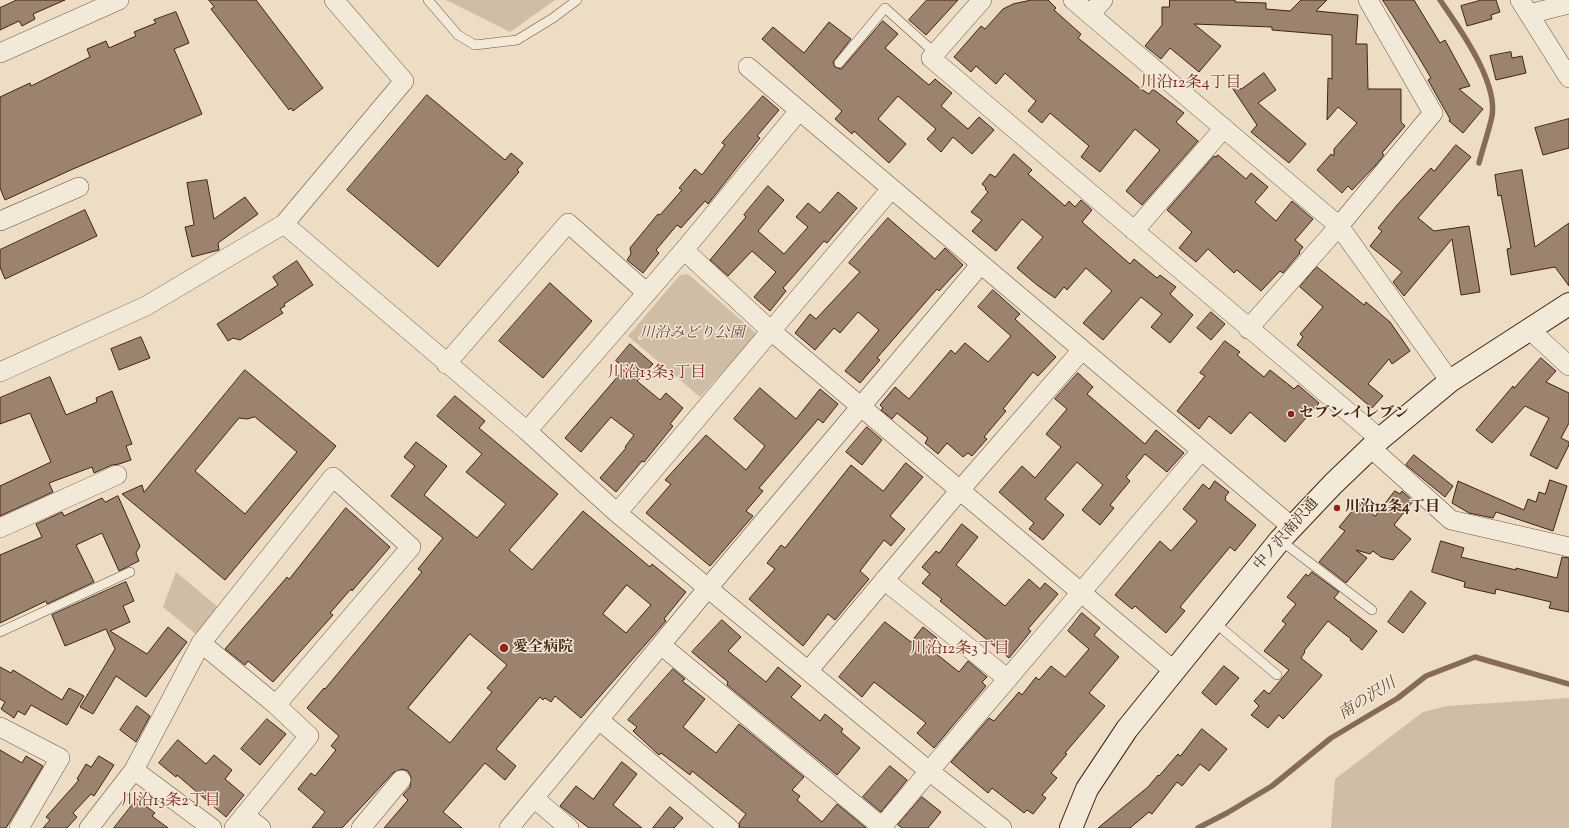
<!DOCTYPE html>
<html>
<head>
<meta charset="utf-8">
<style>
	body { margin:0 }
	canvas { display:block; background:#edddc5 }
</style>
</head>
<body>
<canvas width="1569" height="828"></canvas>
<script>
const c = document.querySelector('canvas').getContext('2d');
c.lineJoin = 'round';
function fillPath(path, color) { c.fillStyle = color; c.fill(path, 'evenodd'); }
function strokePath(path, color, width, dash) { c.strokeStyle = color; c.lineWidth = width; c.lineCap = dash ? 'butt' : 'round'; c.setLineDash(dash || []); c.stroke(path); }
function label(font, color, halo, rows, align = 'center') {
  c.font = font + ' "Sorts Mill Goudy","Noto Serif JP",serif'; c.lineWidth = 3; c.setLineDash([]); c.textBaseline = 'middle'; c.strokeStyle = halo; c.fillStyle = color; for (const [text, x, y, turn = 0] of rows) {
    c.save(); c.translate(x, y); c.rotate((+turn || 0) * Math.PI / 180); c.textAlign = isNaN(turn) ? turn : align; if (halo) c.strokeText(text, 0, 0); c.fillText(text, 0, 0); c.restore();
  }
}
const green = new Path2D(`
	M 446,0 L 555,0 L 510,32 Z
	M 688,274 L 757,334 L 700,397 L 628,336 L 680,275 Z
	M 176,572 L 218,607 L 197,635 L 163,607 Z
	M 1569,698 L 1569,828 L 1331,828 L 1335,779 L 1423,712 L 1447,706 Z`);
const stream = new Path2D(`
	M 1440,0 C 1459,28 1498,81 1492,116 C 1489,131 1483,147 1479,163
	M 1198,828 L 1227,813 L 1272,786 L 1331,738 L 1398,698 L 1426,676 L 1475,657 L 1569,684`);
const building = new Path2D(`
	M 17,0 L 65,0 L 33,14 L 35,19 L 22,26 L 19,21 L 0,30 L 0,8 Z
	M 209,0 L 256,0 L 323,88 L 293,111 L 291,108 L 289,110 L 211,9 L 214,7 Z
	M 927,0 L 958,0 L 926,35 L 909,20 Z
	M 1032,0 L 1048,0 L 1056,8 L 1054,10 L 1081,34 L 1078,38 L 1141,89 L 1149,94 L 1153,89 L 1184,113 L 1176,122 L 1198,141 L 1142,205 L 1126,191 L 1160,150 L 1135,129 L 1100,172 L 1081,157 L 1089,146 L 1050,113 L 1042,123 L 1028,111 L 1036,101 L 1005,73 L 996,84 L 976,66 L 971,72 L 954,57 L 981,26 L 985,29 L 1003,9 L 1013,4 Z
	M 1170,0 L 1235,0 L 1235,2 L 1266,3 L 1266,9 L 1290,11 L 1301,0 L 1327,0 L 1316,11 L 1358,15 L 1356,44 L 1367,44 L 1368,89 L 1401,89 L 1401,122 L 1405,126 L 1382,153 L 1384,155 L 1375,166 L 1352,190 L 1348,186 L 1342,193 L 1317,170 L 1331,154 L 1334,156 L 1334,149 L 1357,123 L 1338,107 L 1327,120 L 1328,78 L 1332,79 L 1332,35 L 1272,30 L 1272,27 L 1194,24 L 1221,46 L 1199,72 L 1170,48 L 1161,59 L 1145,46 L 1162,25 L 1162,7 L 1169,7 Z
	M 1383,0 L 1414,0 L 1440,43 L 1445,40 L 1470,86 L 1459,89 L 1483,109 L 1463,133 L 1449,121 L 1450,119 L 1428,80 L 1431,78 L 1418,56 Z
	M 1482,0 L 1496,0 L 1500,12 L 1491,15 L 1492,19 L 1467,26 L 1461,6 Z
	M 176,12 L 189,43 L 174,49 L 202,114 L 73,169 L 5,200 L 0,188 L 0,97 L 30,83 L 31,86 L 90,57 L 87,49 L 106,41 L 109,48 L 136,36 L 134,32 L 156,23 L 154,20 Z
	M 883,21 L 898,34 L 885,48 L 929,85 L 935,79 L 952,93 L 941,106 L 968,129 L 979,117 L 994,130 L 972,154 L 953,137 L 941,152 L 927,139 L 936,129 L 898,96 L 878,119 L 906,144 L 889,163 L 854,131 L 852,134 L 835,119 L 842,111 L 762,39 L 773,27 L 804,53 L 829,22 L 851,39 L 833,62 L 835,67 L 841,69 Z
	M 1511,52 L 1512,58 L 1522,56 L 1526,73 L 1496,80 L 1490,56 Z
	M 1264,73 L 1276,90 L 1258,103 L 1306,144 L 1289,163 L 1251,132 L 1257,125 L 1231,86 L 1234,83 L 1241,89 Z
	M 427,95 L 505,160 L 511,153 L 523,163 L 517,170 L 519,172 L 438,267 L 347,190 Z
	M 763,96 L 779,110 L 757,136 L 760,138 L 708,204 L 705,201 L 681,228 L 677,225 L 656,250 L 659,253 L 643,273 L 627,260 L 631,254 L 630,248 L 658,214 L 660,215 L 682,190 L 679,188 L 695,169 L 702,175 L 725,145 L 722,143 Z
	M 1569,119 L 1569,148 L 1543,155 L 1535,128 Z
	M 1456,145 L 1471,157 L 1418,218 L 1434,231 L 1469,226 L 1480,292 L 1461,295 L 1452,239 L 1404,296 L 1393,282 L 1402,272 L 1370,246 L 1382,231 L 1378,228 L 1398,204 L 1431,168 L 1434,171 Z
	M 1014,154 L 1032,170 L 1028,174 L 1065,206 L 1069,201 L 1075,207 L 1081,200 L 1092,210 L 1082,222 L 1130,264 L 1134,259 L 1157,278 L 1160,275 L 1176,287 L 1170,294 L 1193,315 L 1170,343 L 1151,327 L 1162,314 L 1141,297 L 1103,340 L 1083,323 L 1112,291 L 1086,268 L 1067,290 L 1064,287 L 1055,298 L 1037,285 L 1017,268 L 1043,237 L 1022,219 L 996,251 L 972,231 L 982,220 L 971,212 L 988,192 L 985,189 L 986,188 L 982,184 L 990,174 L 995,177 Z
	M 1218,155 L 1246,179 L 1251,173 L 1268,187 L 1255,202 L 1276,221 L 1292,201 L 1313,219 L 1295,240 L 1303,247 L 1299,252 L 1300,253 L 1283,273 L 1280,271 L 1261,291 L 1237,270 L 1234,273 L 1208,249 L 1196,262 L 1179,248 L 1192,232 L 1167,210 L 1214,156 L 1216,157 Z
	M 1522,170 L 1535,247 L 1569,223 L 1569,286 L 1555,267 L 1511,275 L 1507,249 L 1511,248 L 1501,195 L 1498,196 L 1495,175 Z
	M 207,180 L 214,219 L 245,197 L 258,214 L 218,243 L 219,250 L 192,257 L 185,227 L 194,225 L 187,183 Z
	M 768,186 L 784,200 L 758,231 L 784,254 L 808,227 L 796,217 L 808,203 L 820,213 L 838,192 L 857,208 L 827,243 L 824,241 L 783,288 L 786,291 L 770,311 L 754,297 L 776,272 L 752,251 L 728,276 L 710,260 L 746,217 L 744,215 Z
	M 85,210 L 97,236 L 5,279 L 0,267 L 0,250 Z
	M 888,218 L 935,259 L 945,248 L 963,265 L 939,291 L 937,289 L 877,358 L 880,360 L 860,383 L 845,371 L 879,330 L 858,312 L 840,333 L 834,328 L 815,350 L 795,333 L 810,314 L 816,319 L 860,272 L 849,263 Z
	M 297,261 L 313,285 L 284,304 L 285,306 L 280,309 L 283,313 L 240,340 L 233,338 L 228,341 L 217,324 L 278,285 L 273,277 Z
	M 1317,267 L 1364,305 L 1366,302 L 1390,322 L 1410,351 L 1392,364 L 1389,359 L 1368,384 L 1383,396 L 1372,408 L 1297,345 L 1303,337 L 1300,334 L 1323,307 L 1300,287 Z
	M 550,283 L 592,321 L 543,378 L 499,341 Z
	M 993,290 L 1020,314 L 1015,319 L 1056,357 L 1038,376 L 1033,372 L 1003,409 L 1006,411 L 984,437 L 987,439 L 972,456 L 968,453 L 963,457 L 947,443 L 938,454 L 925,443 L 928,438 L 897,413 L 892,419 L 881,410 L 883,408 L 880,405 L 895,387 L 909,399 L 951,350 L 955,354 L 965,343 L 988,362 L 1011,336 L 978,307 Z
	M 1211,312 L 1225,324 L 1211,340 L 1197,328 Z
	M 141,337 L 150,358 L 119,370 L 111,349 Z
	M 1225,341 L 1240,352 L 1237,355 L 1264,377 L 1270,370 L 1294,389 L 1298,385 L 1319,403 L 1285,442 L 1250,412 L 1231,434 L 1209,416 L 1199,429 L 1177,411 L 1205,376 L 1200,373 Z
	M 630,344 L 653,364 L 637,381 L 660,400 L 666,393 L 683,408 L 670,424 L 673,426 L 644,462 L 642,461 L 616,492 L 600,478 L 626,448 L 625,447 L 634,435 L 611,417 L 581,452 L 565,438 L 625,368 L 616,361 Z
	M 1541,358 L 1556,371 L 1546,382 L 1569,393 L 1569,423 L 1561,438 L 1569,442 L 1569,445 L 1557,469 L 1530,455 L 1549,418 L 1525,406 L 1492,443 L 1476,430 L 1513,386 L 1514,388 Z
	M 245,370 L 336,446 L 225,580 L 122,494 L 142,485 L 144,492 ZM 255,417 L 297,452 L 245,514 L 195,471 L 239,418 L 247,419 Z
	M 1078,373 L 1093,387 L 1087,394 L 1145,444 L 1156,430 L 1184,453 L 1167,472 L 1145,454 L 1126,477 L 1130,481 L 1110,505 L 1114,508 L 1100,525 L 1082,510 L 1103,485 L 1077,462 L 1045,499 L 1064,515 L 1043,540 L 1029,529 L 1034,523 L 999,492 L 1022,466 L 1035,478 L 1061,447 L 1046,434 L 1067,409 L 1055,399 Z
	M 50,377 L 66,415 L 97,402 L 96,398 L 112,391 L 132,444 L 126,446 L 131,460 L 119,464 L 112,465 L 94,473 L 92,467 L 49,483 L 53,492 L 0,516 L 0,486 L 51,462 L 30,413 L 0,424 L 0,398 Z
	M 760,388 L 796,419 L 820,389 L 838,404 L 823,423 L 818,419 L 815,423 L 759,488 L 763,491 L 746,511 L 753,516 L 710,566 L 646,513 L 671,484 L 665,480 L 706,435 L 746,470 L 765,446 L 734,419 Z
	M 455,396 L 485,421 L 479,428 L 558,494 L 509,550 L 532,570 L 583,511 L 650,567 L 652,564 L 686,592 L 664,619 L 666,621 L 581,718 L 555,696 L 551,702 L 545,698 L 543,700 L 540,697 L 496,749 L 516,766 L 505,780 L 485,763 L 443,812 L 462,828 L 384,828 L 408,800 L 403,795 L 410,787 L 411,777 L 408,771 L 402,769 L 393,773 L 342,828 L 312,828 L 325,812 L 298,789 L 311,773 L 315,776 L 336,750 L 331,746 L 339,736 L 307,708 L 324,688 L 325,689 L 422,572 L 418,569 L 443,538 L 391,496 L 415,466 L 404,457 L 416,442 L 447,466 L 424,495 L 477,538 L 506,504 L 466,472 L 482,454 L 437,416 ZM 627,585 L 651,605 L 626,633 L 603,614 ZM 470,634 L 507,665 L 487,688 L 492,692 L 450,743 L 408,708 Z
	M 867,427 L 882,440 L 862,465 L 846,452 Z
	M 1414,455 L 1453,486 L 1445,497 L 1406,465 Z
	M 906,463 L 923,477 L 890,516 L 905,529 L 891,546 L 884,540 L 860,571 L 869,579 L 835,620 L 828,614 L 803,646 L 749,599 L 775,569 L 767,563 L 781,545 L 785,548 L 851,465 L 883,491 Z
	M 1550,480 L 1567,486 L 1553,531 L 1496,512 L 1493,518 L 1469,513 L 1452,503 L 1458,481 L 1524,510 L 1528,499 L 1536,502 L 1539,492 L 1545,494 Z
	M 1215,481 L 1229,492 L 1225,497 L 1226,498 L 1225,500 L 1256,525 L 1235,551 L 1230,547 L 1180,607 L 1185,611 L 1166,633 L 1135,606 L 1132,609 L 1115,595 L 1160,541 L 1171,551 L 1197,521 L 1183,509 L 1203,484 L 1209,489 Z
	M 1395,491 L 1400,494 L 1402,491 L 1413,501 L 1394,525 L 1411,539 L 1393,560 L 1381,557 L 1373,551 L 1370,554 L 1356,550 L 1367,558 L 1346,583 L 1319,562 L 1345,531 L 1339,527 L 1359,503 L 1375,516 Z
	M 118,496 L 140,546 L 136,553 L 139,561 L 119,571 L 102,533 L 76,545 L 94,582 L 47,604 L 46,601 L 0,623 L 0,555 L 42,537 L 36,524 L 62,512 L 64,516 L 102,498 L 105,502 Z
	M 346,508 L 390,547 L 352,591 L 351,589 L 330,613 L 333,615 L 273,682 L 248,661 L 245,665 L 225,649 L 287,577 L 289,579 Z
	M 962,524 L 978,537 L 956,565 L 1005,606 L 1029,579 L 1040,589 L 1045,583 L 1058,594 L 1028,629 L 1031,631 L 1009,658 L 940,601 L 942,599 L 922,583 L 930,574 L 922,567 L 936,551 L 939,553 Z
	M 1441,541 L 1464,548 L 1461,557 L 1516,570 L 1516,568 L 1557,578 L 1562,557 L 1569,558 L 1569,612 L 1549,608 L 1551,602 L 1496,589 L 1495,594 L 1464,587 L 1465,582 L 1432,572 Z
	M 1312,572 L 1339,592 L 1334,598 L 1377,631 L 1362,650 L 1350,640 L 1351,639 L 1328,621 L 1304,651 L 1305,652 L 1301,658 L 1322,675 L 1320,678 L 1283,719 L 1279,715 L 1268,728 L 1251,715 L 1259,706 L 1254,701 L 1264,690 L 1269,694 L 1289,670 L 1264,651 L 1286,624 L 1282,621 L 1296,604 L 1287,597 L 1306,574 L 1308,576 Z
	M 126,582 L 134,601 L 123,606 L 130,622 L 110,631 L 147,654 L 168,627 L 187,642 L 146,697 L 116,676 L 93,714 L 80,707 L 115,649 L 106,629 L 65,646 L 52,615 Z
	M 1411,591 L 1426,603 L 1403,633 L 1388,622 Z
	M 1082,613 L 1100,628 L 1094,635 L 1119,657 L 1089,693 L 1105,706 L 1065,753 L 1067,754 L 1051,773 L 1057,778 L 1042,795 L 1046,798 L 1033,814 L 1027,810 L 1024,813 L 992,788 L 988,793 L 951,762 L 989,718 L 994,721 L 1019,692 L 1022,695 L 1036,677 L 1039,680 L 1051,666 L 1065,677 L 1089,649 L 1068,631 Z
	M 722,620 L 741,637 L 728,651 L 766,682 L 778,667 L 801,686 L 791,697 L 820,721 L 825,714 L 843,729 L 841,732 L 860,748 L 837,775 L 727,685 L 728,682 L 692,652 Z
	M 885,622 L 911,642 L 923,627 L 937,638 L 929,648 L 959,672 L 968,661 L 987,677 L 982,682 L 986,686 L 934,748 L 917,733 L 926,723 L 874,682 L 862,697 L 839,677 Z
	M 1224,666 L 1239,678 L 1216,705 L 1202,693 Z
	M 0,667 L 11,673 L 13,670 L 62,700 L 69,688 L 84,696 L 67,725 L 31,705 L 25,715 L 18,711 L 14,718 L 1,709 L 5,702 L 0,699 Z
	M 673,669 L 685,679 L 682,681 L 705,699 L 683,727 L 716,753 L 739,724 L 804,777 L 792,790 L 800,796 L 797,800 L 822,822 L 837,804 L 866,828 L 740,828 L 739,823 L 746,814 L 692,771 L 690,775 L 661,753 L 659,755 L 633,731 L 637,727 L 628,720 Z
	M 137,706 L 150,716 L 136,742 L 120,730 Z
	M 267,719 L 286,734 L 260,765 L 241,749 Z
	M 1202,729 L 1227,749 L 1209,771 L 1200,764 L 1182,786 L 1177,782 L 1152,814 L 1149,812 L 1130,828 L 1098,828 L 1148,787 L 1158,775 L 1159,776 L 1178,754 L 1180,756 Z
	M 178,740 L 206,764 L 214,755 L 232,770 L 225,779 L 244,795 L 226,817 L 177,775 L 176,777 L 159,763 Z
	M 0,750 L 22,763 L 26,756 L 43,766 L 6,828 L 0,828 Z
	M 99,756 L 114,765 L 94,796 L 91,794 L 73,813 L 77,817 L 67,828 L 43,828 L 50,820 L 46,817 L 79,780 L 77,779 L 86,764 L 91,767 Z
	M 622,762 L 637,774 L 613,805 L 642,828 L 589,828 L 560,806 L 576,786 L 593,799 Z
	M 890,766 L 907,780 L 881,812 L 863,797 Z
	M 922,797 L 941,812 L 928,828 L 902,828 L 898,825 Z
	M 137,799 L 155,813 L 152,816 L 168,828 L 114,828 Z
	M 670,807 L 683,818 L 674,828 L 653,828 Z`);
const lane = new Path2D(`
	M 428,0 L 458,35 L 475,45 L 517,40 L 553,18 L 577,0
	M 839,63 L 885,8 L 935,53
	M 1280,540 L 1372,610
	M 1214,622 L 1277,675
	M 0,632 L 130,572`);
const street = new Path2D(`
	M 982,0 L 931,58 L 1380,439
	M 1073,0 L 1339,226 L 1450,381
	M 1520,0 L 1569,78
	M 1090,14 L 1103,0
	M 1529,14 L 1569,4
	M 0,53 L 119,0
	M 748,67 L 1292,527
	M 0,221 L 79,187
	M 284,224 L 527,431 L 617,513 L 929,771 L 1002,828
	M 1134,231 L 1224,128
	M 684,250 L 770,330 L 1173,670
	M 1248,329 L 1339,226 L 1433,113 L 1368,0
	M 1529,329 L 1569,366
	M 446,364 L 568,223 L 647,293
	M 0,372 L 146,306 L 284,224 L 404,81 L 334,0
	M 527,431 L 684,250 L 799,111
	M 1371,448 L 1451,520 L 1569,547
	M 617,513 L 891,189
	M 0,528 L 117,475
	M 884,580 L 1008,679
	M 201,643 L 276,705 L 309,736 L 234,828
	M 661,645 L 882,827
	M 808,671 L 960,490 L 1082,350
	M 599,720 L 729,828
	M 0,727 L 60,758 L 19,828
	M 134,770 L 212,828
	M 534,798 L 569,828
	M 244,815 L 261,828
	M 89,828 L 134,770 L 201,643 L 333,477 L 411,547 L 276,705
	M 361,828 L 401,780
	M 509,828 L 707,589 L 981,264
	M 881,828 L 1201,451`);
const secondary = new Path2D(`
	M 1071,828 L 1087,789 L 1127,729 L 1280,540 L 1333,484 L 1380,439 L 1450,381 L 1569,304`);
const markers = [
	[1291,414,4,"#8f2418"],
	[1337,508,4,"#8f2418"],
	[504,648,5,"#8f2418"]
];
const parkNames = [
	["川沿みどり公園",692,334]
];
const poiNames = [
	["セブン-イレブン",1299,414],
	["川沿12条4丁目",1345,508],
	["愛全病院",513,648]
];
const streetNames = [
	["中ノ沢南沢通",1287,535,-49]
];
const neighbourhoodNames = [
	["川沿12条4丁目",1191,84],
	["川沿13条3丁目",657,374],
	["川沿12条3丁目",960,650],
	["川沿13条2丁目",171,802]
];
const waterNames = [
	["南の沢川",1368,700,-32]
];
fillPath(green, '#d0bda6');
strokePath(stream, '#866c58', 5.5);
fillPath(building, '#9b836f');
strokePath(building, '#432211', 1);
strokePath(lane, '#6e513e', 10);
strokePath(street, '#6e513e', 20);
strokePath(secondary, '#432211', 24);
strokePath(lane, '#f3e9d9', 9);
strokePath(street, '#f3e9d9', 19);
strokePath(secondary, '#f3e9d9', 22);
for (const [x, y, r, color] of markers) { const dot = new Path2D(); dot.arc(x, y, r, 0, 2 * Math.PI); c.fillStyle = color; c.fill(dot); strokePath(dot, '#f3e9d9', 1.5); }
label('italic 15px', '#664936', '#f3e9d9', parkNames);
label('bold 15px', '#432211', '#f3e9d9', poiNames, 'left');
label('15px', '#432211', '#f3e9d9', streetNames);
label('16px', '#7a1f14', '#f3e9d9', neighbourhoodNames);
label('italic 16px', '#654735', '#f3e9d9', waterNames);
</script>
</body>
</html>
